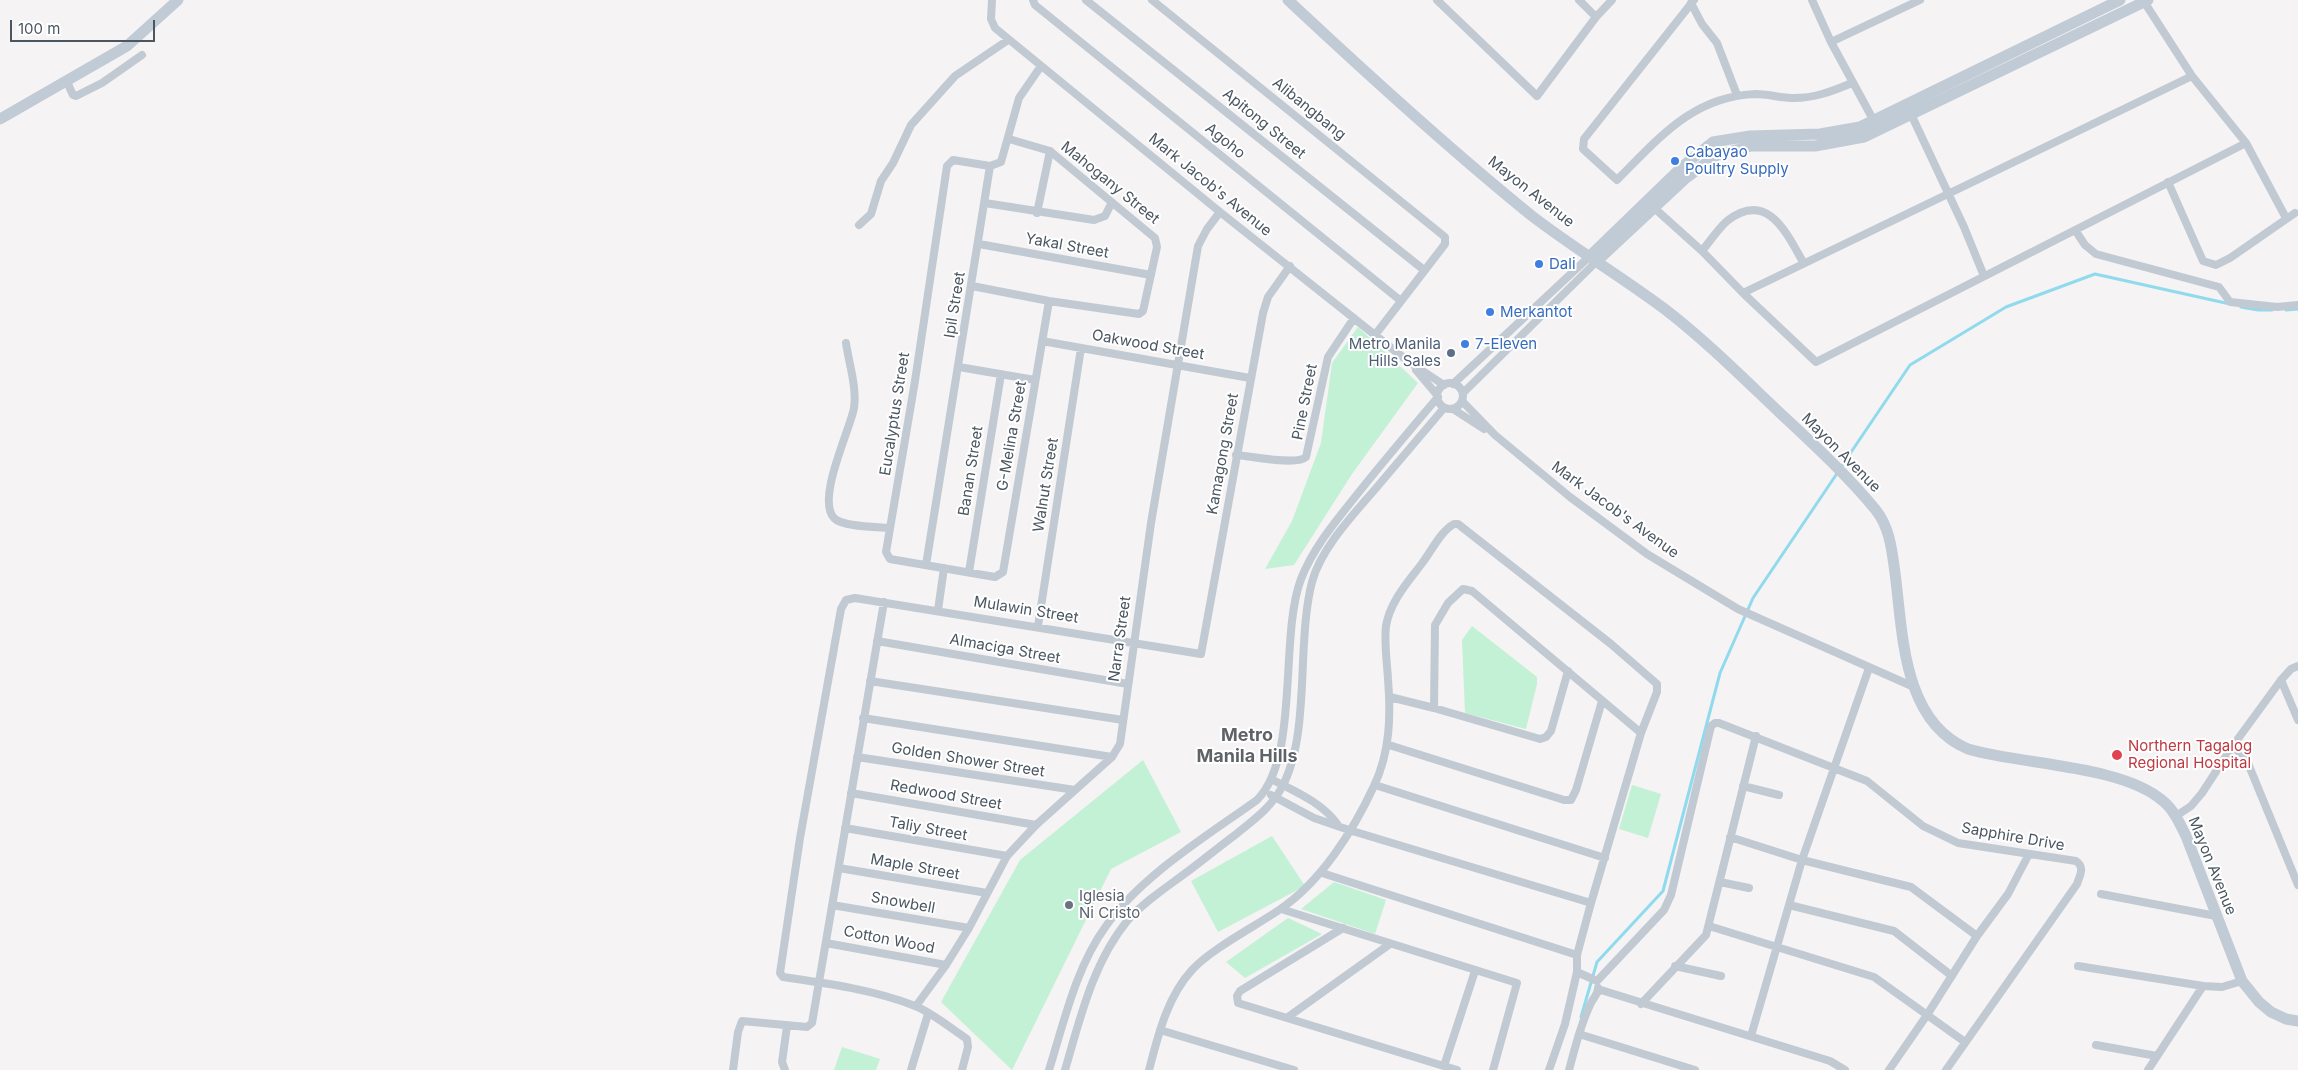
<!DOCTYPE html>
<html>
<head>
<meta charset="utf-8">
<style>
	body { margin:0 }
	#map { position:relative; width:2298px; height:1070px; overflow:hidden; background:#f5f3f3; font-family:Inter,sans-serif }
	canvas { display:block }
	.scale { position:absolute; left:10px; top:20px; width:145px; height:22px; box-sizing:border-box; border:2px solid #4a5661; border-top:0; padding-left:6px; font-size:15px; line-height:18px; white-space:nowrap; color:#4a5661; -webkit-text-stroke:4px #fff; paint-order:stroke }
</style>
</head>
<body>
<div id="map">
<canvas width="2298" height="1070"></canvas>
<div class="scale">100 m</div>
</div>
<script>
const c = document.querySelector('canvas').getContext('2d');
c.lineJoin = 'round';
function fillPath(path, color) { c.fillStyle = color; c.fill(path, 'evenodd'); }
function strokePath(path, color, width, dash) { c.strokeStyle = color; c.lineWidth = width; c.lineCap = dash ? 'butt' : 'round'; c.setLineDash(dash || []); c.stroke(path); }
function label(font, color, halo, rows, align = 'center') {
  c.font = font + ' Inter,sans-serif'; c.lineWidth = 4; c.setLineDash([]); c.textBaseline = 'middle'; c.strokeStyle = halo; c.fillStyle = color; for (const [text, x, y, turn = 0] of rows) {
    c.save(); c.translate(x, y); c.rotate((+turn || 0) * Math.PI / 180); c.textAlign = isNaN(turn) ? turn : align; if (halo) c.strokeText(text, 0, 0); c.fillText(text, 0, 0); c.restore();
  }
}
const green = new Path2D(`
	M 1358,327 L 1418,383 L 1352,474 L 1294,565 L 1265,569 L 1292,521 L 1321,443 L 1332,363 Z
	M 1472,626 L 1537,677 L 1537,684 L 1526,729 L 1465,713 L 1462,640 Z
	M 1143,760 L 1181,832 L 1111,869 L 1012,1070 L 941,1002 L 1020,860 Z
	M 1632,785 L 1661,794 L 1648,838 L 1619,829 Z
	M 1272,836 L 1305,886 L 1218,932 L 1191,881 Z
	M 1334,882 L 1386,900 L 1375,934 L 1301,909 Z
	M 1288,918 L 1322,934 L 1245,978 L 1226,962 Z
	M 842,1047 L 880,1059 L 876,1070 L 834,1070 Z`);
const stream = new Path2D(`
	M 2241,307 L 2258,310 L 2272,310
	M 2286,310 L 2298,309
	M 1841,467 L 1910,365 L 2006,307 L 2095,274 L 2230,304
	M 1581,1017 L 1597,962 L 1663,891 L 1720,673 L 1753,598 L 1838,472`);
const street = new Path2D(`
	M 992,0 L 991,19 L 995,28 L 1220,212 L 1409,362 L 1444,385
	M 1033,0 L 1035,5 L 1401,301
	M 1086,0 L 1424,270
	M 1152,0 L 1445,237 L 1445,244 L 1375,335
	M 1437,0 L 1537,96 L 1596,17 L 1612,0
	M 1579,0 L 1596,17
	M 1694,0 L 1584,139 L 1583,149 L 1617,180 C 1659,138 1693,96 1756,94 C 1768,94 1781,98 1794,98 C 1816,98 1832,91 1852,83
	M 1812,0 L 1831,42 L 1875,123
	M 2143,0 L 2192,76 L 2246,143 L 2286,218
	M 1691,3 L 1702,24 L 1717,43 L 1737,95
	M 1831,42 L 1920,0
	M 67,82 L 73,95 L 76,96 L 102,83 L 142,55
	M 1910,112 L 1964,227 L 1984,276
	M 990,166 L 953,160 L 947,166 L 915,381 L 886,552 L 890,559 L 995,577 L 1003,572 L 1049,301
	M 2168,182 L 2203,261 L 2216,265 L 2230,258 L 2295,213
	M 985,203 L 1094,220 L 1105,216 L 1112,202
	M 1652,206 L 1702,251 L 1743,293 L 1816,362 L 2246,143
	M 1037,213 L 1050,151
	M 859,225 L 871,214 L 881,181 L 893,163 L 911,125 L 955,76 L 1008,40
	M 2075,230 L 2085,245 L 2096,254 L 2219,287 L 2230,302 L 2277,307 L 2298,305
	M 979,244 L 1151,275
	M 1702,251 C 1710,241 1718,229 1727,221 C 1767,190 1786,232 1803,262
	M 972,286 L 1049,301 L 1139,314 L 1143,311 L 1157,247 L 1155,238 L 1050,151 L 1009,139
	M 1743,293 L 2192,76
	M 1042,341 L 1250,378
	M 846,343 C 849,364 857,387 854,408 C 850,430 816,499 834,518 C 842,527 878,527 890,528
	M 959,367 L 1035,380
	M 1416,370 L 1437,395
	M1437 396a13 13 0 1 1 26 0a13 13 0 1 1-26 0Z
	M 1453,384 L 1590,256
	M 1463,393 L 1597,261
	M 1462,401 L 1495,435 L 1570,497 L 1647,554 L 1738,609 L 1914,687
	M 1453,409 L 1484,429
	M 1236,455 C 1251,456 1297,466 1306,457 L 1328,357 L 1354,318
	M 926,565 L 990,166 L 1001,162 L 1019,98 L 1041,66
	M 969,572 L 1001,374
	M 938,610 L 944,568
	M 1038,626 L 1081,348
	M 877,641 L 1128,684
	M 2281,680 L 2298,720
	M 870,681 L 1123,720
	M 1390,697 L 1434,708 L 1540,739 L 1546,737 L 1551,731 L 1568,671
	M 1434,708 L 1435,625 L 1448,603 L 1463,589 L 1472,591 L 1641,733
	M 863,718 L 1112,757
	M 1389,745 L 1564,800 L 1571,800 L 1576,790 L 1602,701
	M 2232,747 L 2245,756 L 2298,885
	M 857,757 L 1075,790
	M 1273,780 C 1296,792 1323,803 1338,825
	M 1375,785 L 1605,858
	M 1743,786 L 1779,795
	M 851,793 L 1036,825
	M 1271,795 L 1314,818 L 1349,830 L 1591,903
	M 2176,816 L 2191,806 L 2202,793 L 2232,747 L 2281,680 L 2291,669 L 2298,666
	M 845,828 L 1007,856
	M 1730,837 L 1802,860 L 1911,887 L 1977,936
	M 839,868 L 987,893
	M 1322,873 L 1577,955
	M 1720,882 L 1749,888
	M 2101,894 L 2216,916
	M 832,905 L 969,928
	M 1789,905 L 1894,931 L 1952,976
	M 1281,909 L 1517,983 L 1493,1070
	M 1709,926 L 1874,977 L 1965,1042
	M 1343,928 L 1240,991 L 1237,996 L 1238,1003 L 1457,1070
	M 826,943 L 946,965
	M 1675,966 L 1721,976
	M 2078,966 L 2203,986 L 2222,987 L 2242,981
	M 1577,972 L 1597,981 L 1664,910 L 1671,895 L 1711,726 L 1715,723 L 1719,723 L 1867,781 L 1923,826 L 1958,843 L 2076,861 C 2085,867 2080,875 2077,884 L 1946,1070
	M 1598,992 L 1601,990 L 1830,1061 L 1845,1070
	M 1641,1004 L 1706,935 L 1756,736
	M 916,1006 L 946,965 L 969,928 L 1007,856 L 1036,825 L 1112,757 L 1120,744 L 1151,523 L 1198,246 L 1207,229 L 1220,212
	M 1288,1017 L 1390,944
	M 1160,1030 L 1294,1070
	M 1579,1034 L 1695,1070
	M 1751,1036 L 1802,860 L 1869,668
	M 2096,1045 L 2157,1056
	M 1444,1066 L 1475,971
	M 733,1070 L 738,1032 L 742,1021 L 807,1027 L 812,1023 L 884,602
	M 785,1070 L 782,1062 L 787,1026
	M 911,1070 L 928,1014
	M 962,1070 L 968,1047 L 967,1039 C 950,1028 933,1013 915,1006 C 875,990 825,983 783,977 L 780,973 L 800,838 L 841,609 L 846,600 L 855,598 L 1201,654 L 1263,313 L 1268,297 L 1290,266
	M 1049,1070 C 1064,1022 1076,967 1106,926 C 1142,875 1207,836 1257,800 C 1300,757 1279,637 1301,579 C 1313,548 1335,522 1355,497 C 1382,463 1410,430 1438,397
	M 1065,1070 C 1080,1019 1093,962 1128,920 C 1145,901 1167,887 1187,872 C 1203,860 1219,847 1235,835 C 1252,821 1271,808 1282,787 C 1311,733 1296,644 1312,582 C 1321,548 1354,514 1377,487 C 1399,461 1422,434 1444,408
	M 1149,1070 C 1158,1036 1167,997 1192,970 C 1211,949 1254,927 1279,910 C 1321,882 1353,831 1374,786 C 1390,752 1391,716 1388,679 C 1387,662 1384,643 1386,626 C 1390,601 1409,581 1423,562 C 1432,550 1441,531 1454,524 L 1458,524 L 1611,644 L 1657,684 L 1657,692 L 1641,733 L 1591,903 L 1577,955 L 1577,972 L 1565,1024 L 1549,1070
	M 1569,1070 C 1575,1048 1580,1026 1590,1005 C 1592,999 1598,995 1598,988
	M 1889,1070 L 1927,1015 L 1977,936 L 2008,894 L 2029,854
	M 2148,1070 L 2203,986`);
const secondary = new Path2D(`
	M 1288,0 C 1367,74 1448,148 1532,216 C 1575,249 1622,277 1666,310 C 1706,341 1742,377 1779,412 C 1812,443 1846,474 1875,509 C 1890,527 1892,551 1895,573 C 1903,633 1902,721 1968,749 C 2022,765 2122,765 2163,801 C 2174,810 2180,824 2186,836 L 2242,981 L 2259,1002 L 2271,1012 L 2286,1019 L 2298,1021
	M 0,119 L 127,46 L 178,0
	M 1590,256 L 1683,166 L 1713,142 L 1750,136 L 1820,134 L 1860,127 L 2120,0
	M 1597,261 L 1686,178 L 1717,155 L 1751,146 L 1815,146 L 1864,137 L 2148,0`);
const markers = [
	[1675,161,5,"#3f7fe0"],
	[1539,264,5,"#3f7fe0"],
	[1490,312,5,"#3f7fe0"],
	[1465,344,5,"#3f7fe0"],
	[1451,353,5,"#5c6f8a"],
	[2117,755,6,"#e0444e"],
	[1069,905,5,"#6b7280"]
];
const streetNames = [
	["Alibangbang",1309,109,39],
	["Apitong Street",1264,124,39],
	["Agoho",1225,141,39],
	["Mahogany Street",1110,183,39],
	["Mark Jacob's Avenue",1210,185,39],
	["Mayon Avenue",1531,192,38],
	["Yakal Street",1067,246,10],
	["Ipil Street",955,305,-81],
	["Oakwood Street",1148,345,10],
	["Pine Street",1305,402,-79],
	["Eucalyptus Street",895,414,-81],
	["G-Melina Street",1012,436,-80],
	["Mayon Avenue",1841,453,45],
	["Kamagong Street",1223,454,-80],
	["Banan Street",971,471,-81],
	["Walnut Street",1046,485,-81],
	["Mark Jacob's Avenue",1615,510,36],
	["Mulawin Street",1026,610,9],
	["Narra Street",1120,639,-82],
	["Almaciga Street",1005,649,10],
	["Golden Shower Street",968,760,9],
	["Redwood Street",946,795,10],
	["Taliy Street",928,829,10],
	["Sapphire Drive",2013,837,10],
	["Mayon Avenue",2212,866,68],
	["Maple Street",915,867,10],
	["Snowbell",903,903,10],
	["Cotton Wood",889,940,11]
];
const shopNames = [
	["Cabayao",1685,152],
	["Poultry Supply",1685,169],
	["Dali",1549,264],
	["Merkantot",1500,312],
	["7-Eleven",1475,344]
];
const serviceNames = [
	["Metro Manila",1441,344],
	["Hills Sales",1441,361]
];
const healthNames = [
	["Northern Tagalog",2128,746],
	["Regional Hospital",2128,763]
];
const worshipNames = [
	["Iglesia",1079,896],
	["Ni Cristo",1079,913]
];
const quarterNames = [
	["Metro",1247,736],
	["Manila Hills",1247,757]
];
fillPath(green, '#c3f1d5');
strokePath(stream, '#90daee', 3);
strokePath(street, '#c1cad2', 8);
strokePath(secondary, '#c1cbd6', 11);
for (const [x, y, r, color] of markers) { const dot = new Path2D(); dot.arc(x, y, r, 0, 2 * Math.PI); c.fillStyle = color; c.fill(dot); strokePath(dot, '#fff', 2); }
label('15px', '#4a5661', '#fff', streetNames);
label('15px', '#366cbe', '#fff', shopNames, 'left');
label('15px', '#4e5e75', '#fff', serviceNames, 'right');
label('15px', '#be3a42', '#fff', healthNames, 'left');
label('15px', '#5b616d', '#fff', worshipNames, 'left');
label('bold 18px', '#5f6368', '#fff', quarterNames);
</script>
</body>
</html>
